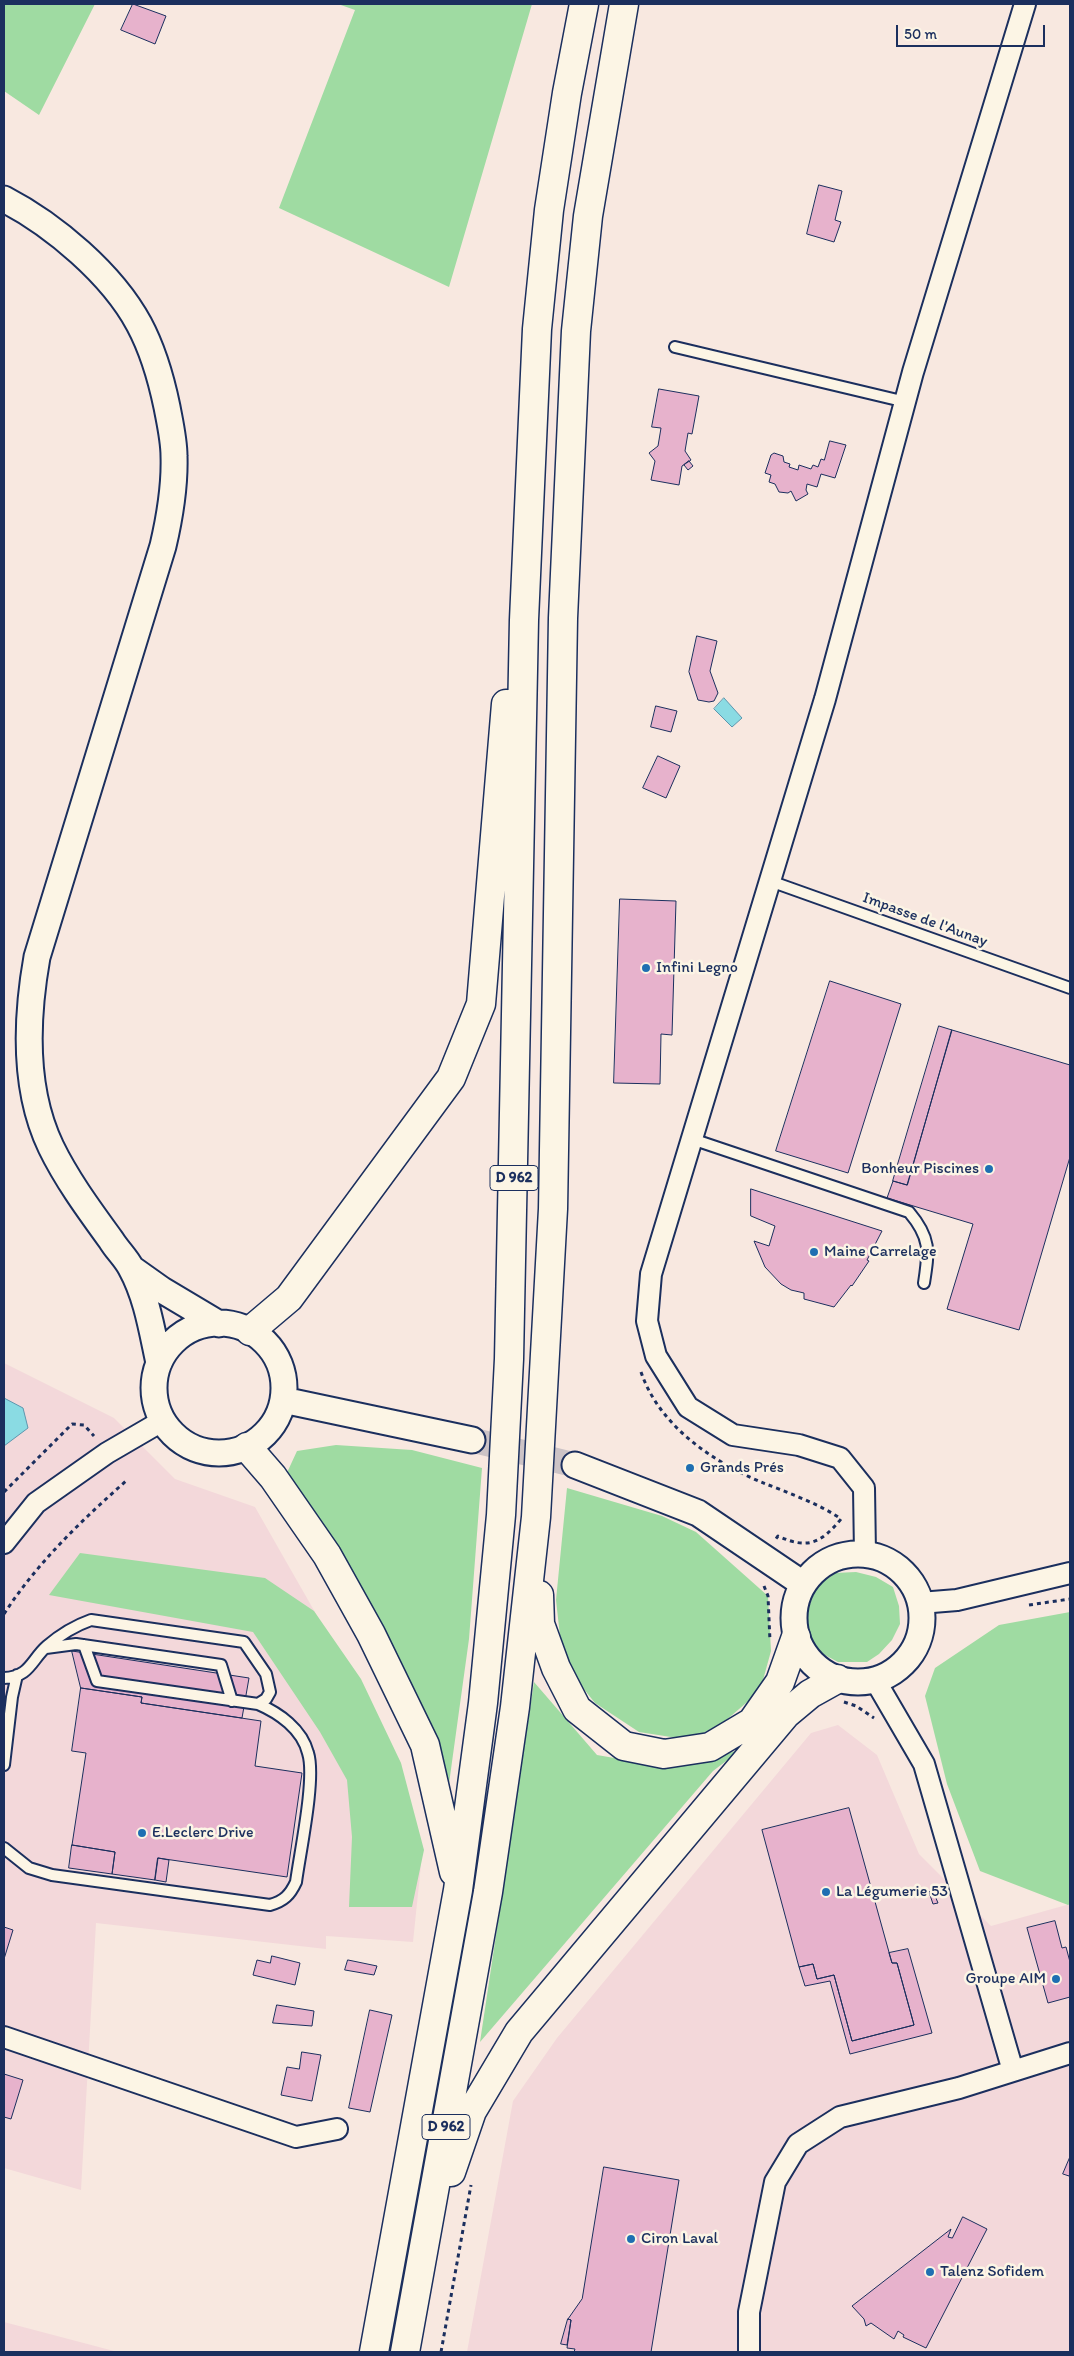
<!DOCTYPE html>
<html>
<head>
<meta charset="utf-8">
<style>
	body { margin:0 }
	#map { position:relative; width:1074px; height:2356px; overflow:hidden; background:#f8e8e0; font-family:Itim,sans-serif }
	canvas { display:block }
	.frame { position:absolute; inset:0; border:5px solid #1b2f5e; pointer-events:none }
	.scale { position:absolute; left:896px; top:25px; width:149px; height:22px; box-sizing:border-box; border:2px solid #1b2f5e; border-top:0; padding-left:6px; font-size:15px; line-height:18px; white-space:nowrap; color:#1b2f5e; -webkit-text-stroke:4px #fcf5e5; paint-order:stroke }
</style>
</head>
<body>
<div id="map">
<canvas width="1074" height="2356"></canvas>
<div class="frame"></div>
<div class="scale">50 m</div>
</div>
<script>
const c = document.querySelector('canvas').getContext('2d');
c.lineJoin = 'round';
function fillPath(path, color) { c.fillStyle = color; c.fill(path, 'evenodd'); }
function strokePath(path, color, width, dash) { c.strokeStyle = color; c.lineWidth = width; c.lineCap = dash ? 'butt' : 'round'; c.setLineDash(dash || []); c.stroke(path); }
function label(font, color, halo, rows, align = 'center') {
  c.font = font + ' Itim,sans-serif'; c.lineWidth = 5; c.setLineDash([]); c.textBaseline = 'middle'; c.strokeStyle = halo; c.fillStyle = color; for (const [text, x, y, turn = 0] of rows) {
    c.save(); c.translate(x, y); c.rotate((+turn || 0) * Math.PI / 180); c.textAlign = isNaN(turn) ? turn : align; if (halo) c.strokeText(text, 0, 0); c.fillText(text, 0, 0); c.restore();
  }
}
const built = new Path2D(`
	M 4,1363 L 114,1418 L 175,1479 L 255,1507 L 401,1763 L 421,1865 L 413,1942 L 326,1936 L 326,1949 L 96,1923 L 81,2190 L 4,2168 Z
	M 838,1725 L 877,1755 L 919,1854 L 991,1926 L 1070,1904 L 1070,2352 L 467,2352 L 513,2101 L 557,2038 L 811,1733 Z
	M 4,2322 L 114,2351 L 115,2352 L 4,2352 Z`);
const green = new Path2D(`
	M 4,4 L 95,4 L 39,115 L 4,91 Z
	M 338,4 L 532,4 L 449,287 L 279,208 L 355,10 Z
	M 336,1445 L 412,1450 L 482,1468 L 469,1639 L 447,1798 L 285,1477 L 297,1451 Z
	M 567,1488 L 662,1516 L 696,1532 L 768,1596 L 771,1651 L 760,1691 L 724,1722 L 690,1740 L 639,1732 L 595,1703 L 563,1663 L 556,1600 Z
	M 80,1553 L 265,1578 L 314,1611 L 361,1679 L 401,1763 L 424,1850 L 412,1907 L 349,1907 L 352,1837 L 347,1780 L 320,1732 L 253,1632 L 49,1595 Z
	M 856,1572 L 876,1577 L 893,1587 L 899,1606 L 900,1624 L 892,1640 L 879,1654 L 867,1662 L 838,1662 L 821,1653 L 809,1635 L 805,1617 L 817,1586 L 835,1573 Z
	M 1070,1612 L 1070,1904 L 1068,1905 L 980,1871 L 947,1784 L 925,1696 L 935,1668 L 999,1625 Z
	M 534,1682 L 597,1755 L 643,1763 L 689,1765 L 742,1749 L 713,1771 L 480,2042 Z`);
const water = new Path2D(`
	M 724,698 L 742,718 L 732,727 L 714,709 Z
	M 4,1398 L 23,1408 L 28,1428 L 4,1446 Z`);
const building = new Path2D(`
	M 133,4 L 166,16 L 155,44 L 121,30 Z
	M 819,185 L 842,191 L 835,220 L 841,222 L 834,242 L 807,234 Z
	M 659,389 L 699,396 L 692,434 L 688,433 L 685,451 L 691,460 L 682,466 L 679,485 L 651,480 L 655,461 L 649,453 L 658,446 L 661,428 L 652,427 Z
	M 830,441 L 846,445 L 835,478 L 821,474 L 817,487 L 807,484 L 806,490 L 808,494 L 796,501 L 791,491 L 788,493 L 779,492 L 775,484 L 769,482 L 771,475 L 765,473 L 771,455 L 774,453 L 783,456 L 784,462 L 790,464 L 789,467 L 798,470 L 799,465 L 811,469 L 813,465 L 818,467 L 821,459 L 824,460 Z
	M 689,461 L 693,466 L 688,470 L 684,465 Z
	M 697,636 L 717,641 L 710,671 L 718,693 L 714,701 L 709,702 L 698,700 L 689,672 Z
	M 656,706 L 677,711 L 671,732 L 651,727 Z
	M 658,756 L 680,766 L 666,798 L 643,788 Z
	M 620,899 L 676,901 L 672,1035 L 661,1034 L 660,1084 L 614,1083 Z
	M 830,981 L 901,1004 L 848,1173 L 776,1151 Z
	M 939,1026 L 952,1030 L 907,1185 L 893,1181 Z
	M 952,1030 L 1070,1065 L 1070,1157 L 1019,1330 L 947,1309 L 973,1224 L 887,1198 L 893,1181 L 907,1185 Z
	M 751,1189 L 882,1231 L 867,1260 L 869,1261 L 852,1286 L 851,1285 L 834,1307 L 804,1299 L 804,1293 L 791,1290 L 781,1284 L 765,1267 L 754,1241 L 769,1246 L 775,1226 L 751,1216 Z
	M 72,1651 L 249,1678 L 242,1718 L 141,1703 L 142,1697 L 81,1688 Z
	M 81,1688 L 142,1697 L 141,1703 L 261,1721 L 255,1766 L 302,1773 L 287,1877 L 158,1858 L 155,1880 L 112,1874 L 115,1852 L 72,1845 L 86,1753 L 72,1751 Z
	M 849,1808 L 892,1963 L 897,1963 L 914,2025 L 852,2041 L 834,1975 L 817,1979 L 813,1964 L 799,1967 L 762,1830 Z
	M 72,1845 L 115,1852 L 112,1874 L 69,1868 Z
	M 158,1858 L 169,1860 L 166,1882 L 155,1880 Z
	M 933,1891 L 938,1903 L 933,1904 L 929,1892 Z
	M 1055,1921 L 1062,1948 L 1066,1947 L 1070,1962 L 1070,1997 L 1048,2003 L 1027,1928 Z
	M 4,1927 L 13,1930 L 4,1959 Z
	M 908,1949 L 932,2033 L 850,2054 L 830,1981 L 805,1986 L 799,1967 L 813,1964 L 817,1979 L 834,1975 L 852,2041 L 914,2025 L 897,1963 L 892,1963 L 889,1953 Z
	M 272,1956 L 300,1963 L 295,1985 L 253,1975 L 257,1960 L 270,1963 Z
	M 348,1960 L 377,1966 L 374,1975 L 345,1970 Z
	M 277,2005 L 314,2011 L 312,2026 L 273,2023 Z
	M 370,2010 L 392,2015 L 370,2112 L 349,2108 Z
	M 302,2052 L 321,2055 L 312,2101 L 281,2095 L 287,2067 L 299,2069 Z
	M 4,2074 L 23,2080 L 11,2119 L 4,2117 Z
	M 1070,2157 L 1070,2173 L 1069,2176 L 1063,2174 Z
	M 604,2167 L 679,2180 L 651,2352 L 574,2352 L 575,2349 L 567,2348 L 571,2320 L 568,2319 L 582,2299 Z
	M 963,2217 L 987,2229 L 926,2348 L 903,2337 L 904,2335 L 898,2331 L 894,2339 L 871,2323 L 866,2326 L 864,2319 L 852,2306 L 951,2229 L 948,2237 L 952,2238 Z
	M 568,2319 L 571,2320 L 567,2345 L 561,2344 Z`);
const tertiaryTunnel = new Path2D(`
	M 472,1440 L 575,1465`);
const path = new Path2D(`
	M 641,1372 C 659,1425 711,1461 761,1482 C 786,1492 820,1504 841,1519 C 821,1543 808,1550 778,1536 L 775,1540
	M 4,1492 L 72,1424 L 84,1425 L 94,1436
	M 764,1586 L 768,1596 L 770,1641
	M 1029,1605 L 1070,1599
	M 4,1614 C 37,1563 81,1521 126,1481
	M 844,1702 L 856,1706 L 874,1718
	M 441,2352 L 471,2185`);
const service = new Path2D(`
	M 675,347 L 906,402
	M 770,881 L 1070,988
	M 692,1139 L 909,1212 C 931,1238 929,1251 924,1283
	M 46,1648 L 76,1644 L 221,1665 L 232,1701
	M 4,1678 C 30,1677 31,1660 47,1646 C 61,1634 74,1626 91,1620 L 244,1642 L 266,1674 L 270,1692 L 266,1699 L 258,1704
	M 4,1765 L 12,1697 L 17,1675
	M 4,1848 L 29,1868 L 52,1875 L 270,1905 C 284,1901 290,1895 296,1882 C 300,1852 316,1778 308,1753 C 302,1729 279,1713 258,1704 L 97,1681 L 84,1645`);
const minor = new Path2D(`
	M 4,1543 L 36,1503 L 107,1453 L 162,1421
	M 865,1554 L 864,1488 L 840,1458 L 799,1445 L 733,1435 L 688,1407 L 656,1356 L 647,1321 L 651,1274 L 825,699 L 913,372 L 1025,4
	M 920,1603 L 957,1600 L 1070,1573
	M 875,1680 L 924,1764 L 1013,2071
	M 4,2037 L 296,2137 L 337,2129
	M 749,2352 L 749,2312 L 775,2182 L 798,2144 L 840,2117 L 959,2088 L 1070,2053`);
const tertiary = new Path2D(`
	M 4,199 C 54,225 112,274 139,324 C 153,350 161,378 167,407 C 170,423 174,440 174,456 C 175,487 170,516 163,546 L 37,957 C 26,1019 23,1089 51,1147 C 67,1180 90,1211 111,1240 C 117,1250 126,1258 131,1268 C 147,1297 152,1331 159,1363
	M 131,1268 L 162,1290 L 219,1324
	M154 1388a65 65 0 1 1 130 0a65 65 0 1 1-130 0Z
	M 283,1400 L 472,1440
	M 575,1465 L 698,1513 L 803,1584
	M794 1618a64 64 0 1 1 128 0a64 64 0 1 1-128 0Z`);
const primary = new Path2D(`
	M 250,1331 L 289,1298 L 451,1078 L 481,1004 L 506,704
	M 247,1447 L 273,1477 L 327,1555 L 371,1634 L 425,1745 L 454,1872
	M 539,1595 L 540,1624 L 556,1668 L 577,1709 L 624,1746 L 664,1754 L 710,1747 L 752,1722 L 780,1682 L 796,1637
	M 451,2172 L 472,2111 L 519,2032 L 786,1714 L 810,1694 L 837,1679
	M 374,2352 L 458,1890 L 483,1703 L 501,1515 L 509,1359 L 524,620 L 537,329 L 549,210 L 567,93 L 584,4
	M 405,2352 L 488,1892 L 515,1707 L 536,1517 L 553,1209 L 563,618 L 576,331 L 588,216 L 624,4`);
const markers = [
	[646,968,5,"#1f6fb2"],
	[989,1169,5,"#1f6fb2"],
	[814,1252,5,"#1f6fb2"],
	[690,1468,5,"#1f6fb2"],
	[142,1833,5,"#1f6fb2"],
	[826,1892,5,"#1f6fb2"],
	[1056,1979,5,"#1f6fb2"],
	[631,2239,5,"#1f6fb2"],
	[930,2272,5,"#1f6fb2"]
];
const shields = [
	[514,1178,48],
	[446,2127,48]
];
const shieldNames = [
	["D 962",514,1178],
	["D 962",446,2127]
];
const streetNames = [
	["Impasse de l'Aunay",925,920,20]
];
const poiNames = [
	["Infini Legno",656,968],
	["Bonheur Piscines",979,1169,"right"],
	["Maine Carrelage",824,1252],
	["Grands Prés",700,1468],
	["E.Leclerc Drive",152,1833],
	["La Légumerie 53",836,1892],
	["Groupe AIM",1046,1979,"right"],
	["Ciron Laval",641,2239],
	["Talenz Sofidem",940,2272]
];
fillPath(built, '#f3d8da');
fillPath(green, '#9fdba2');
fillPath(water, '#8adbe3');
strokePath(water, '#5e96ae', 1);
fillPath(building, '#e7b2cc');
strokePath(building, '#1b2f5e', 1);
strokePath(tertiaryTunnel, '#ccc3c6', 25, [25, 12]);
strokePath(service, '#1b2f5e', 14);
strokePath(minor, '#1b2f5e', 24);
strokePath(tertiary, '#1b2f5e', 29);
strokePath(primary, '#1b2f5e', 31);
strokePath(path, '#1b2f5e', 3, [4, 4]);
strokePath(service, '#fcf5e5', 10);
strokePath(minor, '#fcf5e5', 20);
strokePath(tertiary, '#fcf5e5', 25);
strokePath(primary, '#fcf5e5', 28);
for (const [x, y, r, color] of markers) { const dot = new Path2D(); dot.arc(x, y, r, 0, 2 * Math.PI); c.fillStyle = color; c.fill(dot); strokePath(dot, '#fcf5e5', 2); }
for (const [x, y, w] of shields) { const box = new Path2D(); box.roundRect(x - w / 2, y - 12.5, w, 25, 4); c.fillStyle = '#fcf5e5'; c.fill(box); strokePath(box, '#1b2f5e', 1); }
label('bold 15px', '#1b2f5e', null, shieldNames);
label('16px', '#1b2f5e', '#fcf5e5', streetNames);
label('16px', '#1b2f5e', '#fcf5e5', poiNames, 'left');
</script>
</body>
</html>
